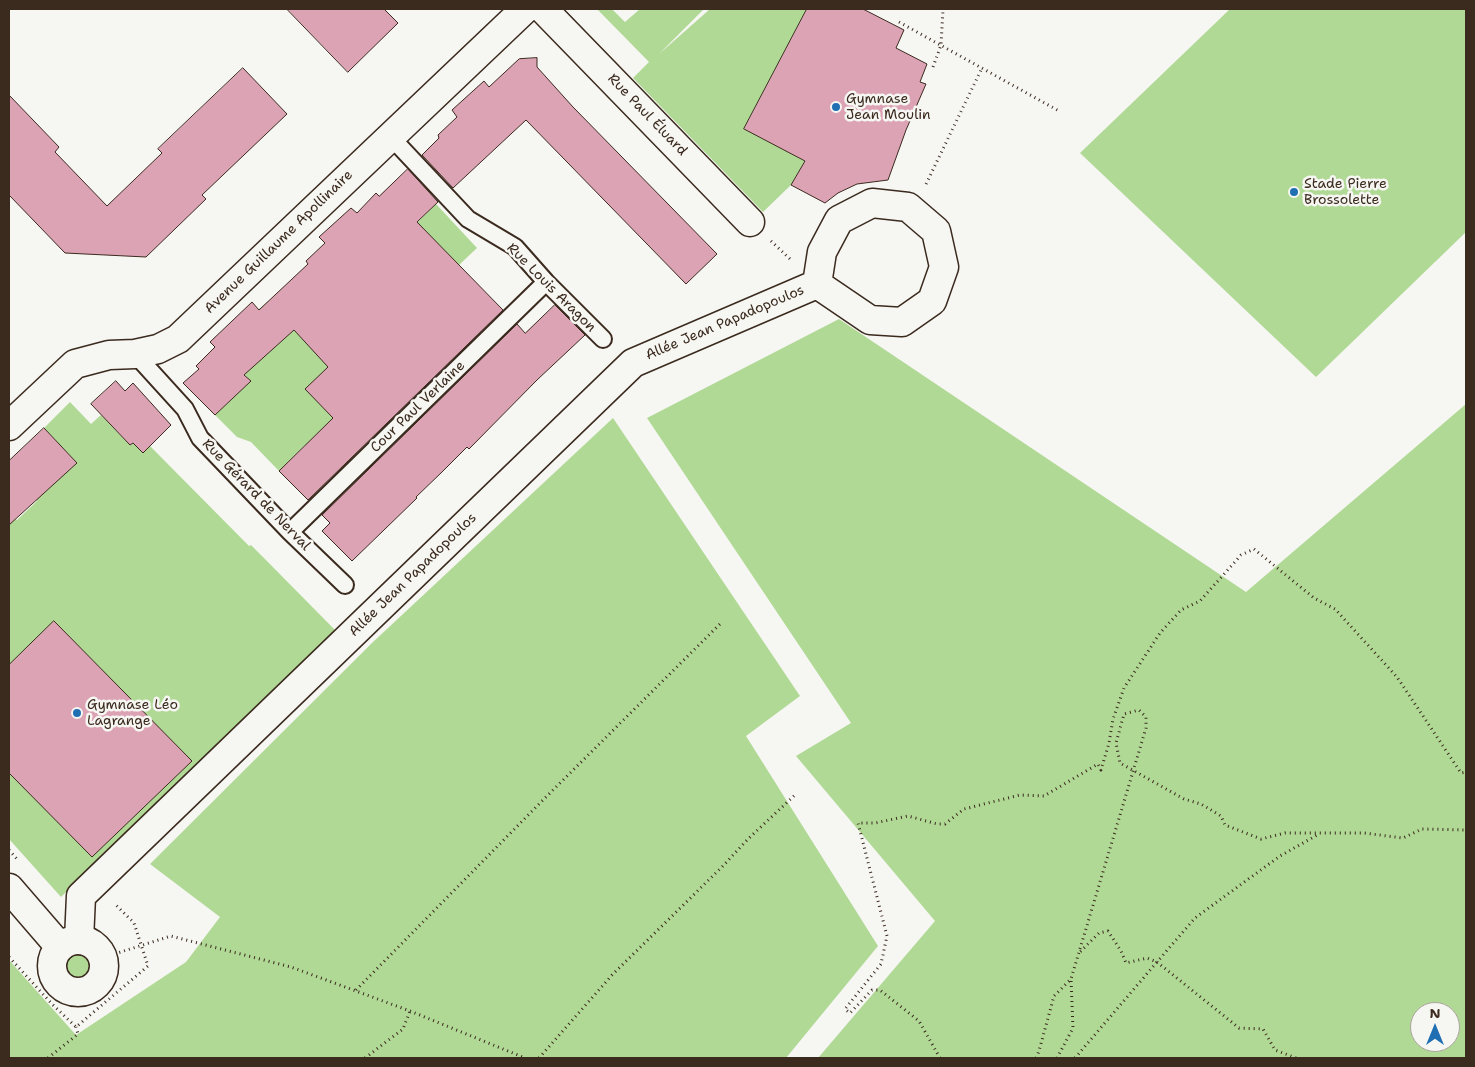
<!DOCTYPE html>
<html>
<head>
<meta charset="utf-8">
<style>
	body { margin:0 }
	#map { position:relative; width:1475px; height:1067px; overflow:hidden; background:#f6f6f2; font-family:"Shantell Sans",sans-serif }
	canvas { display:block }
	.frame { position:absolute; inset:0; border:10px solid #3b2a1e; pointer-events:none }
	.north { position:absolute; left:1410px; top:1002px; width:50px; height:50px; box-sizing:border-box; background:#f6f6f2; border:1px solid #aba49d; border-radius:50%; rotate:0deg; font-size:14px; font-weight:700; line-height:20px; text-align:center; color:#3b2a1e }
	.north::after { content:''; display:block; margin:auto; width:18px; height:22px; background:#1f6fb2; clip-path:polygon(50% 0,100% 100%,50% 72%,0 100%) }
</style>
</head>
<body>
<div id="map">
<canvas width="1475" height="1067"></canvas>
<div class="frame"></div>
<div class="north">N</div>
</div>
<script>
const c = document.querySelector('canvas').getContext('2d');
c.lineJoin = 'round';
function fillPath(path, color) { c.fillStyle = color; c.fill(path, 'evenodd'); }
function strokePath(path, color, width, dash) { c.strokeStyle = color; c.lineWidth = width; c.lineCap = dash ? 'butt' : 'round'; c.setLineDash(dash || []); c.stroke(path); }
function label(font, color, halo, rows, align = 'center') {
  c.font = font + ' "Shantell Sans",sans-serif'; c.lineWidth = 5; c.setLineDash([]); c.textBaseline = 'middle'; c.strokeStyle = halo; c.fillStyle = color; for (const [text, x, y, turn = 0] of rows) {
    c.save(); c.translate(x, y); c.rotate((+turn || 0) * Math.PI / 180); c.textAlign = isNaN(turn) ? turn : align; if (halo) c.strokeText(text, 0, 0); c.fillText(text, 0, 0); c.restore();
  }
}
const green = new Path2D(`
	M 597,9 L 612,9 L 625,22 L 640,9 L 704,9 L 659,54 L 710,9 L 807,9 L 744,129 L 805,161 L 791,185 L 763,212 L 633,78 L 649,62 Z
	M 1230,9 L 1466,9 L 1466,232 L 1316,377 L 1080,153 Z
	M 436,204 L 477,248 L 459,265 L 447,253 L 423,277 L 357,443 L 330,469 L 305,445 L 279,471 L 251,442 L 237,437 L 215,415 L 250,381 L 243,373 L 285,338 L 259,309 L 268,301 L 301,337 Z
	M 839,319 L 1246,592 L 1466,404 L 1466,1058 L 818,1058 L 935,921 L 796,756 L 851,723 L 647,418 ZM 1420,1012 L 1450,1012 L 1450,1042 L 1420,1042 Z
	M 70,402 L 91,424 L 101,415 L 130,445 L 133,443 L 150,446 L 249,546 L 251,545 L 262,556 L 335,630 L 61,897 L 9,839 L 9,523 L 14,518 L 17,520 L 37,501 L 35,499 L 64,470 L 67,472 L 77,463 L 44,428 Z
	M 613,418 L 800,696 L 746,736 L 878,946 L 786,1058 L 9,1058 L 9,960 L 76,1035 L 186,962 L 220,917 L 150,864 L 373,642 Z
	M59 967a18 18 0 1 1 36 0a18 18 0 1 1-36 0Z`);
const building = new Path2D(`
	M 287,9 L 384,9 L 398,23 L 348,72 Z
	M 807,9 L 863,9 L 904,30 L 896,48 L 927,64 L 920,82 L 926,84 L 906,130 L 888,180 L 857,184 L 838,193 L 825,203 L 791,185 L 805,161 L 744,129 Z
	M 537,58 L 537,67 L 573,107 L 717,254 L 686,284 L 526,120 L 453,188 L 422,155 L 439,138 L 438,135 L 457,117 L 452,110 L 484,81 L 489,87 L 519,59 Z
	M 243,68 L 287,114 L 202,195 L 206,199 L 146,257 L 65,253 L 9,195 L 9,95 L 59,147 L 55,152 L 107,206 L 162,153 L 158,149 Z
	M 408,169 L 438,202 L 417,222 L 503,310 L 308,500 L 279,471 L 333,418 L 305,389 L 328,367 L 294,330 L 244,375 L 251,381 L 215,415 L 183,383 L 199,369 L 196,366 L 215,347 L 210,342 L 252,302 L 259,310 L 308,264 L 306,261 L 325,243 L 319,237 L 351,208 L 357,213 L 376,193 L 379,196 Z
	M 555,305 L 585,335 L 537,380 L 469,449 L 467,447 L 442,472 L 416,497 L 417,498 L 352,561 L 322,531 L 330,523 L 322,515 L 517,324 L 525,333 Z
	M 116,381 L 125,391 L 133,383 L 171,425 L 143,453 L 133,443 L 130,445 L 91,404 Z
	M 44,428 L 77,463 L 9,525 L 9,461 Z
	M 54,621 L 192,761 L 92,857 L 9,773 L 9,665 Z`);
const path = new Path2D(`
	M 899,22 L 1059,111
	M 933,67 L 941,45 L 943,9
	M 926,184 L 982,68
	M 771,241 L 790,259
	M 9,850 L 17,859
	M 9,957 L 52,1004 L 76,1027 L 148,966 L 134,923 L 115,904
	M 105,957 L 171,936 L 291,967 L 410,1011 L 525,1058
	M 356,990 L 543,800 L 722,622
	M 48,1058 L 78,1034 L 76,1027
	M 365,1058 L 403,1029 L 410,1011
	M 539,1058 L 612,975 L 722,867 L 748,839 L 796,794
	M 940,1058 L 919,1021 L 880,990 L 872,990 L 850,1013 L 845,1009 L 881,964 L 887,936 L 858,823 L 875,823 L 908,816 L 937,824 L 945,824 L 964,809 L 1020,795 L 1044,796 L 1098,764 L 1101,770 L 1109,743 L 1113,719 L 1124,688 L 1160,633 L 1181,610 L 1200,601 L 1241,555 L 1254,549 L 1314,598 L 1335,609 L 1397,677 L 1461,773 L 1466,772
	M 1036,1058 L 1039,1051 L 1054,996 L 1071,979 L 1146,728 L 1146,717 L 1139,710 L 1124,714 L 1116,743 L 1120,763 L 1184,799 L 1201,804 L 1221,816 L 1225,825 L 1261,839 L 1285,833 L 1364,833 L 1403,838 L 1422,829 L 1466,830
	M 1057,1058 L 1073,1028 L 1071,979
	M 1075,1058 L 1157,962 L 1147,958 L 1126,963 L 1121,951 L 1108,931 L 1099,933 L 1080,952
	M 1296,1058 L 1275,1050 L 1263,1029 L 1239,1028 L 1157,962 L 1195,918 L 1280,856 L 1319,834`);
const lane = new Path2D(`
	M 390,136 L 468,219 L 515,247 L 546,282 L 603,339
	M 135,354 L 185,409 L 200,438 L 290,532 L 345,585
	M 290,532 L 546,282`);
const street = new Path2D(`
	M 543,9 L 750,222
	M 872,203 L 908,207 L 936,231 L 944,267 L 932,301 L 902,322 L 870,320 L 817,284 L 822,252 L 839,220 Z
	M 9,426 L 75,364 L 109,355 L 135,354 L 158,349 L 178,339 L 525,9
	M 9,888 L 60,947
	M 79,940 L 81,896 L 633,363 L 817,284`);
const secondary = new Path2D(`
	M52 966a26 26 0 1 1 52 0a26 26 0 1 1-52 0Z`);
const markers = [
	[836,107,5,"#1f6fb2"],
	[1294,192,5,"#1f6fb2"],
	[77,713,5,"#1f6fb2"]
];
const poiNames = [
	["Gymnase",846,99],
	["Jean Moulin",846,115],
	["Stade Pierre",1304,184],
	["Brossolette",1304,200],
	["Gymnase Léo",87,705],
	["Lagrange",87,721]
];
const streetNames = [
	["Rue Paul Éluard",647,115,46],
	["Avenue Guillaume Apollinaire",279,242,-44],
	["Rue Louis Aragon",551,288,45],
	["Allée Jean Papadopoulos",725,323,-23],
	["Cour Paul Verlaine",418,407,-44],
	["Rue Gérard de Nerval",256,495,46],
	["Allée Jean Papadopoulos",413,575,-44]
];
fillPath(green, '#b1d996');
fillPath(building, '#dca3b5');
strokePath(building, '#3b2a1e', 1);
strokePath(lane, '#3b2a1e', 20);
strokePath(street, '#3b2a1e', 31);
strokePath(secondary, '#3b2a1e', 31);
strokePath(path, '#3b2a1e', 3, [1, 4]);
strokePath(lane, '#f6f6f2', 16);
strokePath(street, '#f6f6f2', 28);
strokePath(secondary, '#f6f6f2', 28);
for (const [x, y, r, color] of markers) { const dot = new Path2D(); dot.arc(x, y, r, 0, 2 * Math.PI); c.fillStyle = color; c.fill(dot); strokePath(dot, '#f6f6f2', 2); }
label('14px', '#3b2a1e', '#f6f6f2', poiNames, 'left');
label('14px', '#3b2a1e', '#f6f6f2', streetNames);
</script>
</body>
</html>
